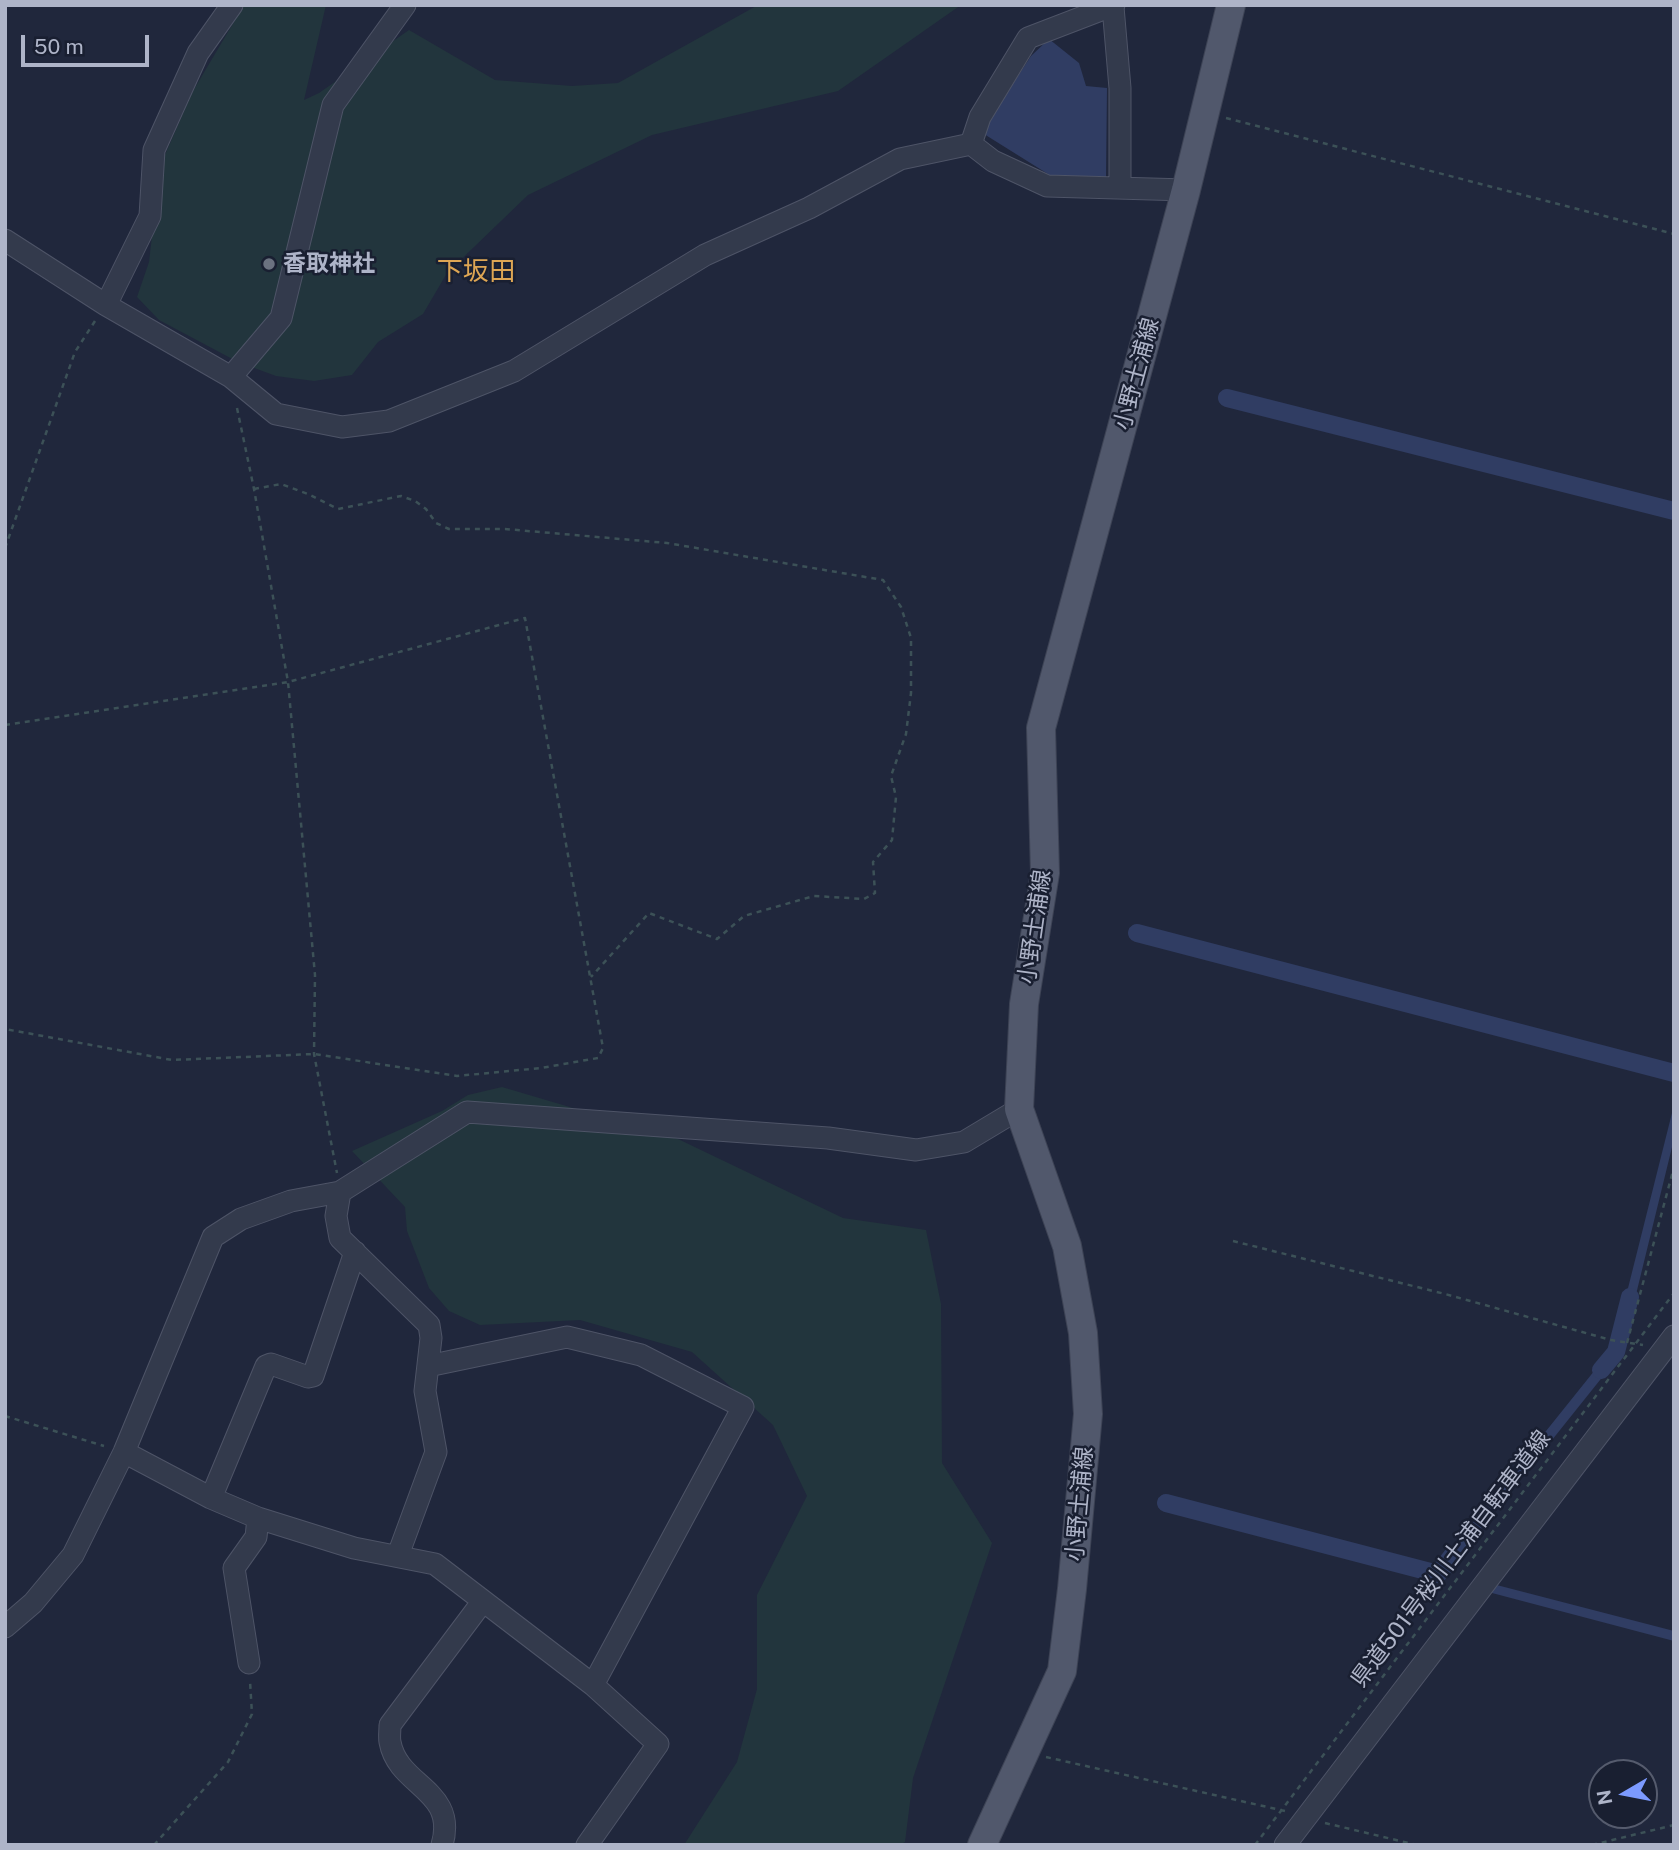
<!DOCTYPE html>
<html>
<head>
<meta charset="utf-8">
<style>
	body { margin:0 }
	#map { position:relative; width:1679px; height:1850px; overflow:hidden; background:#20273c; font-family:"Public Sans",sans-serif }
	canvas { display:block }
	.frame { position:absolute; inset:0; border:7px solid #aeb4c8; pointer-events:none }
	.north { position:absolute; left:1588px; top:1759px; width:70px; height:70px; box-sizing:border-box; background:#191f31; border:2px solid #555b6d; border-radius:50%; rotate:260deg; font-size:19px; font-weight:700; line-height:28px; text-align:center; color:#aeb4c8 }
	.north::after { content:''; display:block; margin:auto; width:24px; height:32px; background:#7c9aff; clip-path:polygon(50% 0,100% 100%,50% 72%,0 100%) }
	.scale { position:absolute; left:21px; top:35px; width:128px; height:32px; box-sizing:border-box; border:4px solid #aeb4c8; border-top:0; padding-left:9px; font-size:21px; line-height:24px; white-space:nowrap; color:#aeb4c8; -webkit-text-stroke:5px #191f31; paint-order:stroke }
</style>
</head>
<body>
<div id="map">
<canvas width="1679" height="1850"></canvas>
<div class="frame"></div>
<div class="north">N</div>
<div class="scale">50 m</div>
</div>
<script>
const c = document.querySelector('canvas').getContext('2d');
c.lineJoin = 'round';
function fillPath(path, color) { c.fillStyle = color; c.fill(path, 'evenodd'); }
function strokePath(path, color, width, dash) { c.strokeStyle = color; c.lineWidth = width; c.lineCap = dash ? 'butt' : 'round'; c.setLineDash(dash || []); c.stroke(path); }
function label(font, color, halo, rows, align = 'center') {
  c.font = font + ' "Public Sans","Noto Sans JP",sans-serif'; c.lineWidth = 5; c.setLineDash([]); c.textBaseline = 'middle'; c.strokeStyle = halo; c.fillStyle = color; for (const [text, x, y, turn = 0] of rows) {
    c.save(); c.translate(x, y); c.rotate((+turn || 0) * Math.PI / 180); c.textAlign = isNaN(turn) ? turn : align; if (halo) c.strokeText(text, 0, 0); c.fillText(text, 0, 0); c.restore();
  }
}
const green = new Path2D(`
	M 244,5 L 326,5 L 304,100 L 319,93 L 409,30 L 495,80 L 572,86 L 618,83 L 758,5 L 961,5 L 838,91 L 652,135 L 528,195 L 447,273 L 423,314 L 378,342 L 352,375 L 314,381 L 276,376 L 238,362 L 159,320 L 137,297 L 149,262 L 160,166 L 193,91 Z
	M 502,1087 L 678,1139 L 843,1218 L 926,1230 L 941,1304 L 942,1463 L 992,1543 L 913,1778 L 905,1842 L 899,1845 L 684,1845 L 737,1762 L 757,1689 L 757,1595 L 807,1496 L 773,1425 L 692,1352 L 580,1320 L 480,1325 L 449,1311 L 429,1288 L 407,1231 L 405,1207 L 352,1151 L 442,1111 L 468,1095 Z`);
const water = new Path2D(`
	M 1049,39 L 1079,63 L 1086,86 L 1107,88 L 1106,177 L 1056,179 L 984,134 L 986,125 L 1031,56 Z
	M 1674,1105 L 1674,1139 L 1630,1319 L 1621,1316 Z
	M 1611,1350 L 1620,1355 L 1440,1580 L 1437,1567 Z
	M 1489,1583 L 1674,1631 L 1674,1641 L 1492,1593 Z`);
const canal = new Path2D(`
	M 1227,398 L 1674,511
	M 1137,933 L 1674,1073
	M 1601,1370 L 1616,1352 L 1630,1297
	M 1166,1503 L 1438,1574 L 1452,1556`);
const path = new Path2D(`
	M 1226,118 L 1674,234
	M 237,408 L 254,489 L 288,682 L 315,975 L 314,1054 L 337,1173
	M 254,489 L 281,484 L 308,494 L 338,509 L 401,496 L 415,501 L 426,509 L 436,523 L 449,529 L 505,529 L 667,543 L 883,580 L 901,607 L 911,638 L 911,693 L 906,734 L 891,776 L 896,797 L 892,840 L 873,862 L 875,893 L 864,899 L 814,896 L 744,916 L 717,939 L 649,913 L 591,977
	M 5,548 L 75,352 L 95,321
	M 5,725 L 288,682 L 525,618 L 603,1048 L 598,1058 L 541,1068 L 457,1076 L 314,1054 L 172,1060 L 5,1029
	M 1233,1241 L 1445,1294 L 1611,1340 L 1643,1345
	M 1627,1343 L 1674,1167
	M 5,1416 L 104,1446
	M 1046,1757 L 1285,1811
	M 1325,1823 L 1417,1845
	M 154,1845 L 228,1762 L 252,1714 L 250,1681
	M 1255,1845 L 1674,1293
	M 1592,1845 L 1674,1825`);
const minor = new Path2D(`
	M 1113,7 L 1120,88 L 1120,188
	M 971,144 L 980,117 L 1028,38 L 1114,5
	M 5,240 L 106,305 L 231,377 L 276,414 L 342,427 L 389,421 L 514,371 L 705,255 L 809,208 L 900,159 L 971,144 L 993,161 L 1047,186 L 1186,190
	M 106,305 L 150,216 L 154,150 L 198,53 L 232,5
	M 231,377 L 281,318 L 333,105 L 405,5
	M 340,1192 L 336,1216 L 340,1238 L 429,1325 L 431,1338 L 425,1391 L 436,1452 L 398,1555
	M 428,1366 L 567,1337 L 641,1355 L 743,1407 L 593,1685
	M 124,1452 L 211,1498 L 258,1518 L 256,1537 L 234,1568 L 249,1663
	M 211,1498 L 266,1366 L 271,1364 L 308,1377 L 313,1376 L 355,1252
	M 258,1518 L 354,1548 L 435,1564 L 593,1685 L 658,1744 L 587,1845
	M 5,1627 L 33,1603 L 73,1555 L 124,1452 L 213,1237 L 241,1219 L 291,1201 L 340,1192 L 467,1112 L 828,1138 L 916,1150 L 964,1142 L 1019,1109
	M 442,1845 C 458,1789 398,1787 390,1742 C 389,1737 390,1731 390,1725 L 483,1601
	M 1285,1845 L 1674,1336`);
const major = new Path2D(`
	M 982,1845 L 1062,1671 L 1072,1589 L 1088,1414 L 1083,1333 L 1067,1246 L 1019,1109 L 1024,1004 L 1045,873 L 1041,728 L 1186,190 L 1231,5`);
const markers = [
	[269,264,7,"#6b7280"]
];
const poiNames = [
	["香取神社",283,264]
];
const streetNames = [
	["小野土浦線",1137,374,-75],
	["小野土浦線",1035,927,-82],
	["小野土浦線",1080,1504,-85],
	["県道501号桜川土浦自転車道線",1451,1559,-53]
];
const quarterNames = [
	["下坂田",476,272]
];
fillPath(green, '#22353d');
fillPath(water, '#303d63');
strokePath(canal, '#303d63', 18);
strokePath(minor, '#4e5467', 23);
strokePath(major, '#3d4355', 30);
strokePath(path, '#3c5157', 2.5, [5, 5]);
strokePath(minor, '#333a4c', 21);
strokePath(major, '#51586c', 28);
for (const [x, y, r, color] of markers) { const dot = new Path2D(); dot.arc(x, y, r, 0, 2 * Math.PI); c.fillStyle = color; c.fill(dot); strokePath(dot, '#191f31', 2.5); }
label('bold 23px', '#aeb4c8', '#191f31', poiNames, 'left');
label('23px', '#aeb4c8', '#191f31', streetNames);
label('26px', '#dea654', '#191f31', quarterNames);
</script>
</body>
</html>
